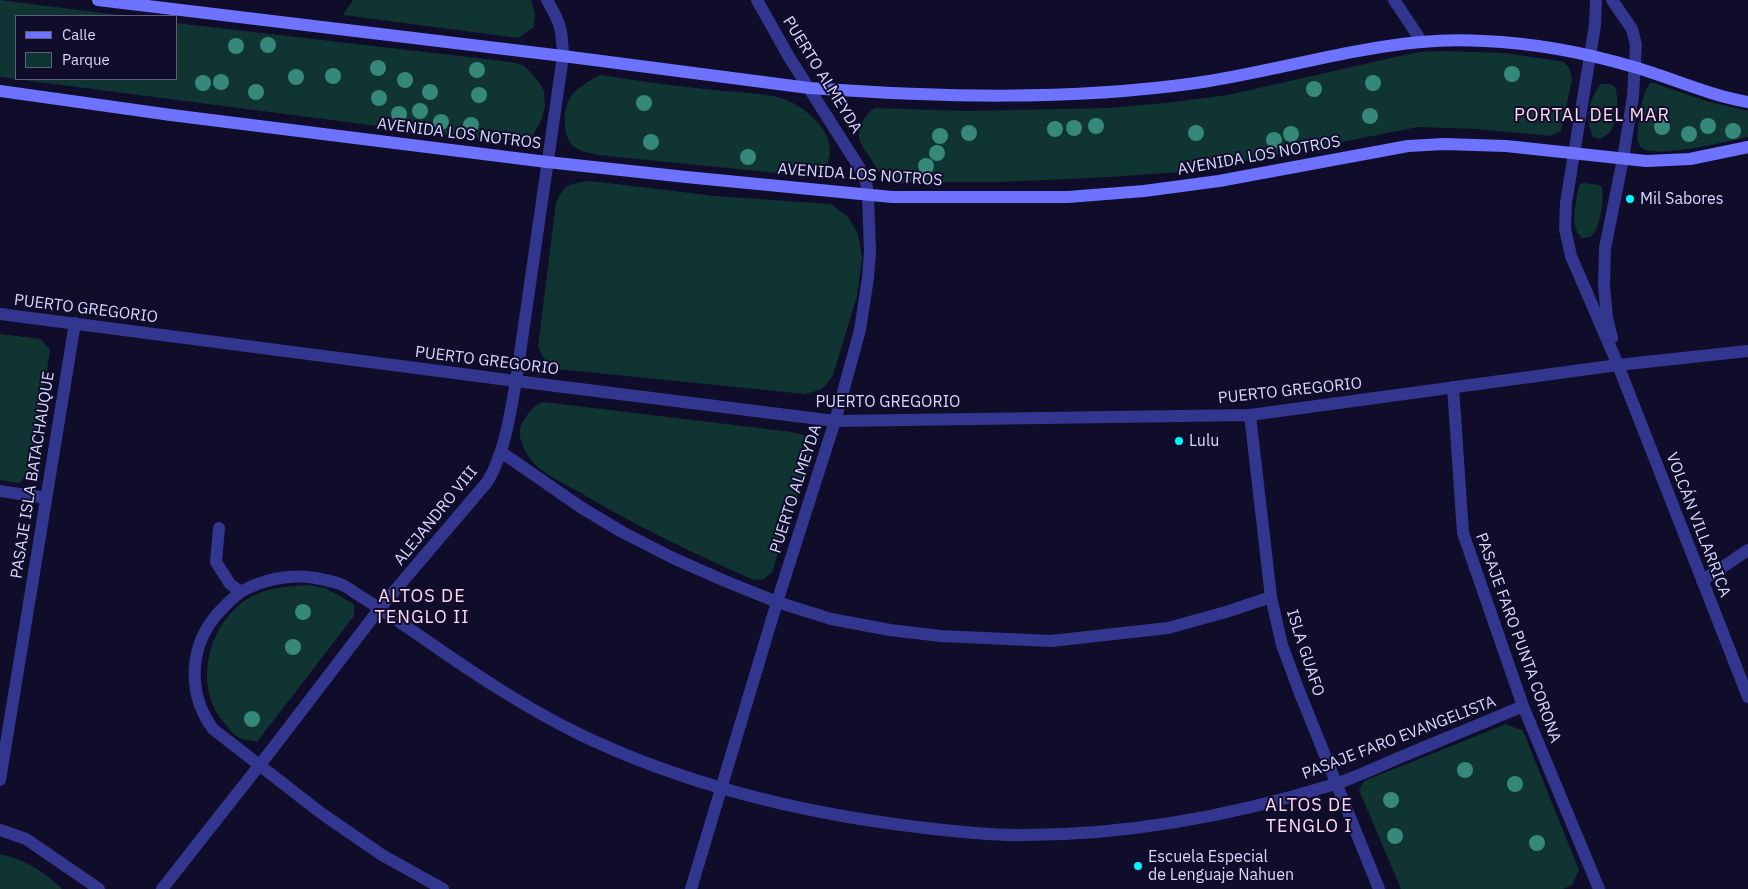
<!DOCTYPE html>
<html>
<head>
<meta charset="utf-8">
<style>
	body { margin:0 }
	#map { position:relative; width:1748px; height:889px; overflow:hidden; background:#100d2a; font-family:"IBM Plex Sans",sans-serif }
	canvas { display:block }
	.legend { position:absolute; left:15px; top:15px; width:162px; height:65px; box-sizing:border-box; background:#100d2a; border:1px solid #605d7f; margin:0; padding:6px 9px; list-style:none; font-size:15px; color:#d8d6ff }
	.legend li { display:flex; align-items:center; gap:10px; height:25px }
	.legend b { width:25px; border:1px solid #605d7f }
</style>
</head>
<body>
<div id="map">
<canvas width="1748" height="889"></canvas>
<ul class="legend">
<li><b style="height:6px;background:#6d73ff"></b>Calle</li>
<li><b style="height:14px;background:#103431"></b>Parque</li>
</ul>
</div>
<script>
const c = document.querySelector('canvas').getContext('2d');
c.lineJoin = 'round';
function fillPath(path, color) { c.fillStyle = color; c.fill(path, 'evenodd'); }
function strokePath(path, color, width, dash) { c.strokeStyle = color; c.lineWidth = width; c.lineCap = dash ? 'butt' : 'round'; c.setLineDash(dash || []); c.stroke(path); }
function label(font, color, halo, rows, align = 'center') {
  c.font = font + ' "IBM Plex Sans",sans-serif'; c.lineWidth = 4; c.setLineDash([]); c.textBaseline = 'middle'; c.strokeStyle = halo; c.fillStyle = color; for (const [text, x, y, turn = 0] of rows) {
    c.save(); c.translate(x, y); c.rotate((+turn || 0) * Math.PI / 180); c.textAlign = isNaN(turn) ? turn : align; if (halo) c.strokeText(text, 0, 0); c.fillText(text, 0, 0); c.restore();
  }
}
const green = new Path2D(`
	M 0,0 L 126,16 L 16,16 L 16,79 L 176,79 L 176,23 L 511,62 L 523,65 L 536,78 L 544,91 L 545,107 L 541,121 L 533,135 L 520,141 L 455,136 L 0,77 Z
	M 353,0 L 531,0 L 535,14 L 534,27 L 518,38 L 343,15 Z
	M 1443,51 L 1506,53 L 1564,62 L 1570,69 L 1572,79 L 1561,131 L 1551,136 L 1477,129 L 1418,127 L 1194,171 L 1109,177 L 1001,182 L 892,182 C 888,181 888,181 885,178 C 880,174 860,144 859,138 C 858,125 866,113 875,108 L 968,111 L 1108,108 L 1165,103 L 1228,95 L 1400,56 L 1420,52 Z
	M 600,75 C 638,81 675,86 713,90 C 733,92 763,93 781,98 C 804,105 836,132 829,159 C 826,171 819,174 808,176 L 598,155 C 591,153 581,152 576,148 C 568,143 565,133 565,124 C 563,97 577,87 600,75 Z
	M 1651,82 L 1706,101 L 1748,111 L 1748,137 C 1728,141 1657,159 1642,148 C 1635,143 1638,130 1639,122 C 1641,109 1642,93 1651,82 Z
	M 1601,84 L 1610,84 L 1615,87 C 1619,100 1618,120 1610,132 C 1608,135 1603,137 1600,139 L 1593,137 C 1585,118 1588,100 1601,84 Z
	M 591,181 L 715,196 L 831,204 L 848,217 L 858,234 L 862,258 L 857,296 L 833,375 L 827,384 L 820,390 L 805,394 L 557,369 L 545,361 L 538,347 L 556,203 C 564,184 571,183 591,181 Z
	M 1583,183 L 1599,185 L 1602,187 C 1604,199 1601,230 1590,237 C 1589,237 1583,238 1582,238 C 1569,226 1576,206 1578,189 L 1580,184 Z
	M 0,334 L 41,339 L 50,350 L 32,470 L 19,483 L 0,480 Z
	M 544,402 L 792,432 L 804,435 L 812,451 L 772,572 L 764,579 L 754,580 C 695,554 637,527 581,493 C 567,485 551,478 539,468 C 528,459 513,435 523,422 C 529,412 533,405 544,402 Z
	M 309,585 L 325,588 L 354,604 L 354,616 L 257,742 C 251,740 243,740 238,737 C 234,735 230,730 227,726 C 192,690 206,626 247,599 C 266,587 288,586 309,585 Z
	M 1506,724 L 1523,731 L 1579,870 L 1572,885 L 1563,889 L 1401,889 L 1359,790 L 1364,781 Z
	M 0,854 C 24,859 45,872 62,889 L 0,889 Z`);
const street = new Path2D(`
	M 1394,0 L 1422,42
	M 1596,0 L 1595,25 L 1566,203 L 1565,229 L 1571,256 L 1618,365 L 1748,697
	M 1612,0 L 1632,29 L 1636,45 L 1633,96 L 1623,159 L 1605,248 L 1604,285 L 1607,318 L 1612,338
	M 0,314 L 516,381 L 835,421 L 1250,415 L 1618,365 L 1748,351
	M 1453,387 L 1463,533 L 1523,706 L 1599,889
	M 1250,415 L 1271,597 L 1282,645 L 1299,691 L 1379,889
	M 501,452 L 582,508 L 622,532 L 673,558 L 725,581 L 777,602 L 831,619 L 890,630 L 941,636 L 1051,641 L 1168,628 L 1226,612 L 1271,597
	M 0,491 L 46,498
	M 219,528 L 216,562 L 230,584 L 241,592
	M 1702,581 L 1748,550
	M 0,780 L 75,323
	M 0,830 L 26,839 L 99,889
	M 162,889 L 273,748 L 380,608 L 488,481 C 505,451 510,415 516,381 L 563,56 C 562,29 561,24 547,0
	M 443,889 L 382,855 L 321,813 L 213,729 C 186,692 189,643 221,610 C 228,603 235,595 244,590 C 269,577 298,573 325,580 C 330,581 335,582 340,584 C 347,586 353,592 360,596 C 381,609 402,624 423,638 C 473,673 524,707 579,734 C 685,785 801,813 917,827 C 950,831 983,835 1016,835 C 1122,836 1231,816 1332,785 C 1354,778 1375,768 1396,759 C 1439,741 1481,724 1523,706
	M 691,889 L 777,602 L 835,421 L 860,330 L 868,278 L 870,252 L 868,195 L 866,182 L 859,167 L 789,57 L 757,0`);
const secondary = new Path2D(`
	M 98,0 L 563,56 L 809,88 C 937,97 1068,101 1196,83 C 1271,72 1345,49 1421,42 C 1442,40 1463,40 1484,41 C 1534,43 1586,53 1634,67 C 1672,78 1708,95 1748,102
	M 0,91 L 171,115 L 547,162 L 686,177 L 892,197 L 1068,197 L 1144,191 L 1219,181 L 1408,146 L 1444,144 L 1506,146 L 1646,161 L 1690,159 L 1748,147`);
const trees = [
	[268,45],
	[236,46],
	[378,68],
	[477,70],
	[1512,74],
	[333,76],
	[296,77],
	[405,80],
	[221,82],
	[203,83],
	[1373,83],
	[1314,89],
	[256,92],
	[430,92],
	[479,95],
	[379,98],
	[644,103],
	[420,111],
	[399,114],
	[1370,116],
	[441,122],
	[471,125],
	[1096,126],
	[1708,126],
	[1662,127],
	[1074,128],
	[1055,129],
	[1733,131],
	[969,133],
	[1196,133],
	[1291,134],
	[1689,134],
	[940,136],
	[1274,140],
	[651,142],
	[937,153],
	[748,157],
	[926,166],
	[303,612],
	[293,647],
	[252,719],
	[1465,770],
	[1515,784],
	[1391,800],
	[1395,836],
	[1537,843]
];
const markers = [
	[1630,199,5,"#02f6ff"],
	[1179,441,5,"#02f6ff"],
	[1138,866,5,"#02f6ff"]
];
const streetNames = [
	["PUERTO ALMEYDA",822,75,58],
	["AVENIDA LOS NOTROS",459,134,7],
	["AVENIDA LOS NOTROS",1259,156,-10],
	["AVENIDA LOS NOTROS",860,175,4],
	["PUERTO GREGORIO",86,309,7],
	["PUERTO GREGORIO",487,361,7],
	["PUERTO GREGORIO",1290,391,-6],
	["PUERTO GREGORIO",888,402],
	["PASAJE ISLA BATACHAUQUE",33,475,-81],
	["PUERTO ALMEYDA",796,489,-72],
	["ALEJANDRO VIII",436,516,-51],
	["VOLCÁN VILLARRICA",1698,525,69],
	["PASAJE FARO PUNTA CORONA",1518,638,70],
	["ISLA GUAFO",1305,653,72],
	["PASAJE FARO EVANGELISTA",1399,738,-21]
];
const poiNames = [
	["Mil Sabores",1640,199],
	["Lulu",1189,441],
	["Escuela Especial",1148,857],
	["de Lenguaje Nahuen",1148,875]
];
const neighbourhoodNames = [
	["PORTAL DEL MAR",1592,116],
	["ALTOS DE",422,597],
	["TENGLO II",422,618],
	["ALTOS DE",1309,806],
	["TENGLO I",1309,827]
];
fillPath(green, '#103431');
strokePath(street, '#33368e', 12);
strokePath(secondary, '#6d73ff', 12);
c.fillStyle = '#35887a';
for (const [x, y] of trees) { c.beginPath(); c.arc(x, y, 8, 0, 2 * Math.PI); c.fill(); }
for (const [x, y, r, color] of markers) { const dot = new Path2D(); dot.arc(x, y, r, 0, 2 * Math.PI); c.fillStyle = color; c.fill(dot); strokePath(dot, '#100d2a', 2); }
label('16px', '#d8d6ff', '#100d2a', streetNames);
label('16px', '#d8d6ff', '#100d2a', poiNames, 'left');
c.letterSpacing = '1px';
label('18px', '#ffd8f3', '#100d2a', neighbourhoodNames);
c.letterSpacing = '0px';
</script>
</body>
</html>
